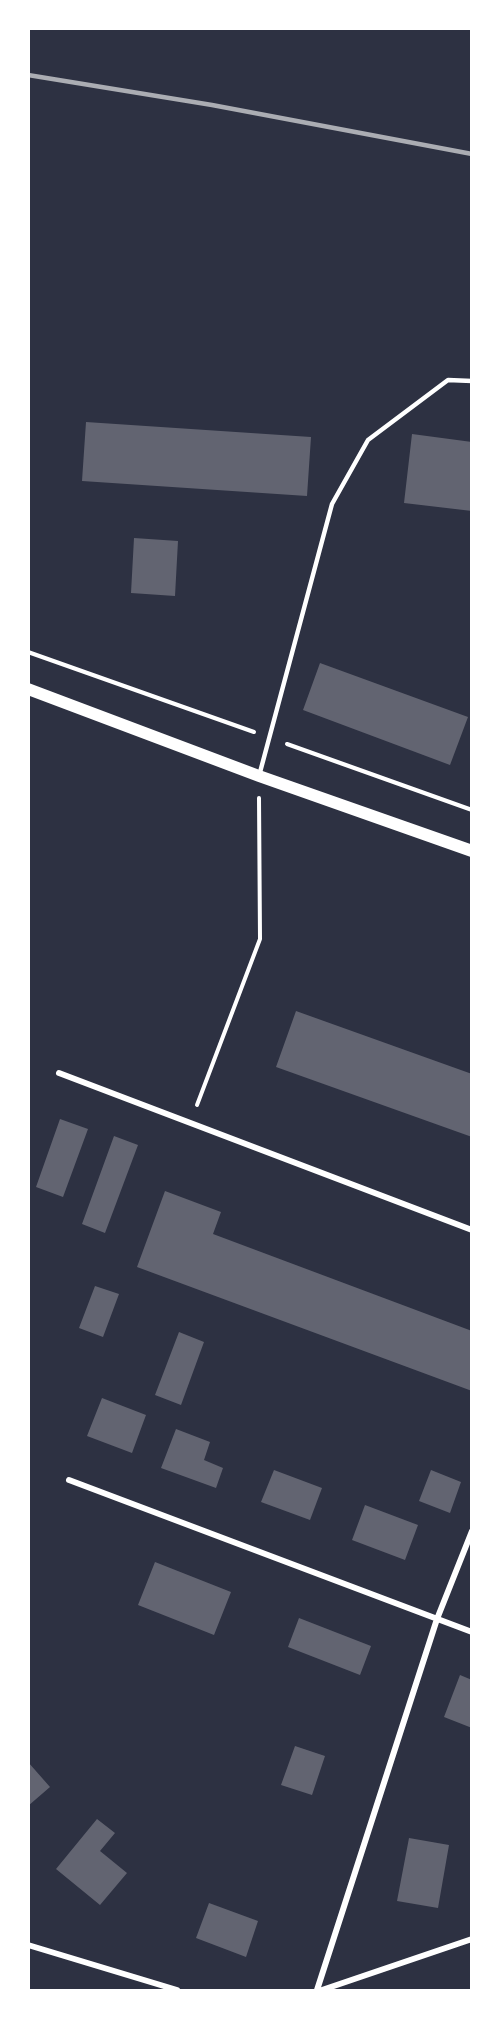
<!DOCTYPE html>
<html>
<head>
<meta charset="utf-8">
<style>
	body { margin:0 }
	#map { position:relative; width:500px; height:2019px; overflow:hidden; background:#2d3142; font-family:"PT Sans",sans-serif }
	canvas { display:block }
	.frame { position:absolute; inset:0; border:30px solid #fff; pointer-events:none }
</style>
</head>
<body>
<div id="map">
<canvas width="500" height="2019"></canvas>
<div class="frame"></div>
</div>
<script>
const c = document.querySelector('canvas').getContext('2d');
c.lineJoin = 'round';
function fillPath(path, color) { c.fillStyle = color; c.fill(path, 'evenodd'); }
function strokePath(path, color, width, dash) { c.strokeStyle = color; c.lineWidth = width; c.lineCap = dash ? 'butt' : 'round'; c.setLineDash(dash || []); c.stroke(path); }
const building = new Path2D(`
	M 86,422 L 311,437 L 307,496 L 82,481 Z
	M 412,434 L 472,442 L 472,511 L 404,503 Z
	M 134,538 L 178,541 L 175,596 L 131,593 Z
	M 320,663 L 468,717 L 450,765 L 303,710 Z
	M 296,1011 L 472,1074 L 472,1137 L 276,1067 Z
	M 60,1119 L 88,1129 L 63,1197 L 36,1187 Z
	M 114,1136 L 138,1145 L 105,1233 L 82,1224 Z
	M 165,1191 L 221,1212 L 213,1234 L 472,1331 L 472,1391 L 137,1267 Z
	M 95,1286 L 119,1294 L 103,1337 L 79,1328 Z
	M 179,1332 L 204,1342 L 181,1405 L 155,1395 Z
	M 102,1398 L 146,1415 L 132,1453 L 87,1436 Z
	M 176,1429 L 210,1442 L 204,1460 L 223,1468 L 216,1488 L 161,1468 Z
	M 274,1470 L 322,1488 L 310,1520 L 261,1502 Z
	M 431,1470 L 461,1482 L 450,1513 L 419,1501 Z
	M 365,1505 L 418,1525 L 405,1560 L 352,1540 Z
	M 155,1562 L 231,1592 L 214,1635 L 138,1605 Z
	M 299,1618 L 371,1646 L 360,1675 L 288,1647 Z
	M 460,1675 L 472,1680 L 472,1728 L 444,1717 Z
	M 295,1746 L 325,1756 L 312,1795 L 281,1785 Z
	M 28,1762 L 50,1787 L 28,1806 Z
	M 97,1819 L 115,1833 L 100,1851 L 127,1873 L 100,1905 L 56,1869 Z
	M 409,1838 L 449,1845 L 438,1908 L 397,1901 Z
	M 209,1903 L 258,1921 L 246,1957 L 196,1938 Z`);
const path = new Path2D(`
	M 28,652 L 254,732
	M 287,744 L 472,810
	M 197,1105 L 260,939 L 259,798`);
const service = new Path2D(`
	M 259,776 L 332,504 L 368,440 L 448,380 L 472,381`);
const minor = new Path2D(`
	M 59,1073 L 472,1230
	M 69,1480 L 472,1632
	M 28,1945 L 177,1990
	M 317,1990 L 437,1619 L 472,1531
	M 322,1990 L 472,1939`);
const secondary = new Path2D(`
	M 28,689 L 259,776 L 472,851`);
const rail = new Path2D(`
	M 28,75 L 212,105 L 472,154`);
fillPath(building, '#626471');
strokePath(path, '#fff', 4);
strokePath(service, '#fff', 4.5);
strokePath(minor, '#fff', 6);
strokePath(secondary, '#fff', 12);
strokePath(rail, '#abadb3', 4.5);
</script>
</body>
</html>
